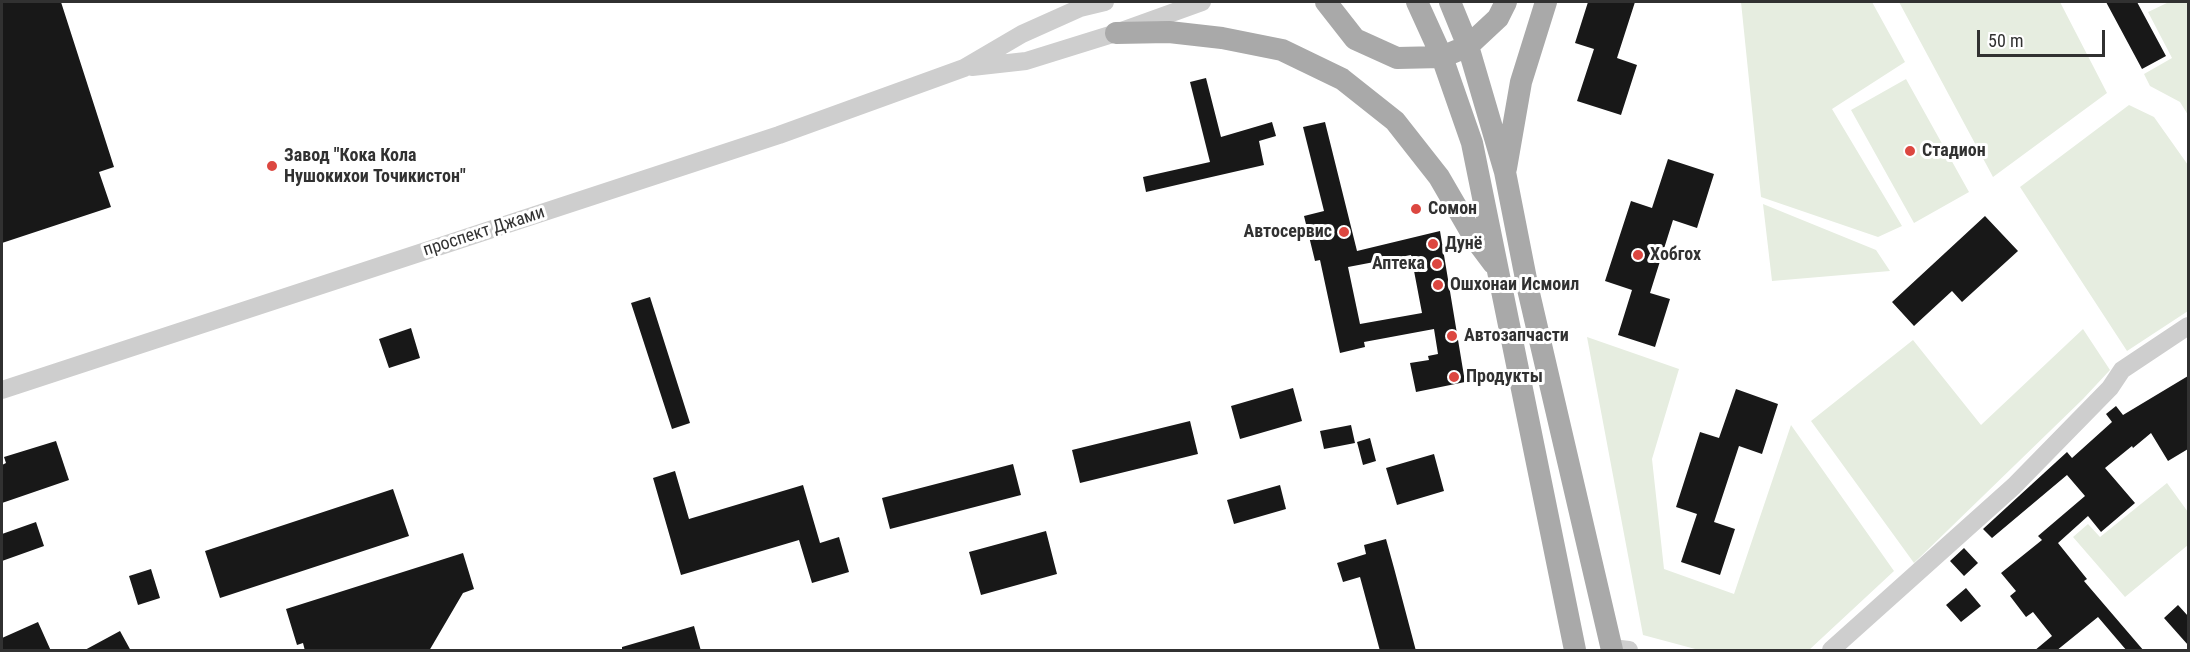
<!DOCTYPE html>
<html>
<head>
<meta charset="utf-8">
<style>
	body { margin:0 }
	#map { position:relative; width:2190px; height:652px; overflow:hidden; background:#fff; font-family:"Roboto Condensed",sans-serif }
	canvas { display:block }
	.frame { position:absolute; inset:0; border:3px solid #313131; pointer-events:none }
	.scale { position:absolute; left:1977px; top:30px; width:128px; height:27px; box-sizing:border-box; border:3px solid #313131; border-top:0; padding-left:8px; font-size:18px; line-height:21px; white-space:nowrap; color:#313131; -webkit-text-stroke:4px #fff; paint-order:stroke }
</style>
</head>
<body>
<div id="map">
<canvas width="2190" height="652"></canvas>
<div class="frame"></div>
<div class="scale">50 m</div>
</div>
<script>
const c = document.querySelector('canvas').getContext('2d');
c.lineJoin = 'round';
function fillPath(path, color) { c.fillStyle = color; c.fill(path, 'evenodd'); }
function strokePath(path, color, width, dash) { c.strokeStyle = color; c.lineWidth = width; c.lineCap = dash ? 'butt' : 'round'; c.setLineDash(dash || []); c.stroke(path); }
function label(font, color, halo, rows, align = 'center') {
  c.font = font + ' "Roboto Condensed",sans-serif'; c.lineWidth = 6; c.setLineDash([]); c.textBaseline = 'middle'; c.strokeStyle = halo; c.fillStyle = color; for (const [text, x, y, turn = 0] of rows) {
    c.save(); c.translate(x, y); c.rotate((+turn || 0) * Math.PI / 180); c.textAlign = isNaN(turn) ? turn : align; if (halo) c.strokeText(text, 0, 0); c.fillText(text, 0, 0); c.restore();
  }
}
const green = new Path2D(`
	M 1741,2 L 1872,2 L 1905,62 L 1832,109 L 1902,226 L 1878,237 L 1761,197 Z
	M 1899,2 L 2060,2 L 2107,93 L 1993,177 Z
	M 2169,2 L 2188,2 L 2188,115 L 2180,102 L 2150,86 L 2144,74 L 2172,58 L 2148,12 Z
	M 1906,79 L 1969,192 L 1914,223 L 1851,110 Z
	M 2129,105 L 2154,117 L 2188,165 L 2188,311 L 2127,351 L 2020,187 Z
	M 1763,204 L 1876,250 L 1890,271 L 1772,281 Z
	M 2083,329 L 2110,370 L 2083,399 L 1914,563 L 1811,421 L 1913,340 L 1981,425 Z
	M 1587,337 L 1679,369 L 1652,459 L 1664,569 L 1734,594 L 1791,425 L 1894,571 L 1809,650 L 1699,650 L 1643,635 Z
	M 2167,483 L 2188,512 L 2188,545 L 2125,597 L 2073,537 L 2088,524 L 2100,537 Z`);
const building = new Path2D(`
	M 2,2 L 61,2 L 114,167 L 99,172 L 111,207 L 2,243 Z
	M 1588,2 L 1635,2 L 1617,58 L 1637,65 L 1621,115 L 1577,101 L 1594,49 L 1575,43 Z
	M 2106,2 L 2137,2 L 2166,56 L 2142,69 Z
	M 1206,78 L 1221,137 L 1272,122 L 1276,136 L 1259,141 L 1264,165 L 1146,192 L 1143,177 L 1210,162 L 1190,82 Z
	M 1325,122 L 1357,251 L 1440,231 L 1465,382 L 1416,392 L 1410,363 L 1429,360 L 1428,356 L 1438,354 L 1434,329 L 1364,342 L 1365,347 L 1340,353 L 1320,260 L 1315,261 L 1304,216 L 1324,211 L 1303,127 ZM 1411,255 L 1422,313 L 1360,324 L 1348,267 Z
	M 1668,159 L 1714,174 L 1697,228 L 1673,220 L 1650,293 L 1670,299 L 1655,347 L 1618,335 L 1632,290 L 1605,281 L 1631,201 L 1652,208 Z
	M 1985,216 L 2018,251 L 1962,302 L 1952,291 L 1914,326 L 1892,302 Z
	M 650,297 L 690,423 L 672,429 L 631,303 Z
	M 411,328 L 420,358 L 389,368 L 379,339 Z
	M 2188,376 L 2188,449 L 2168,461 L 2151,433 L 2133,448 L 2132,446 L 2105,468 L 2135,503 L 2101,532 L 2088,516 L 2058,543 L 2087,579 L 2084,581 L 2144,651 L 2127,651 L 2098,617 L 2056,651 L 2034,651 L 2052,636 L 2033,612 L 2026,617 L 2010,596 L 2016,591 L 2001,573 L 2042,540 L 2038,536 L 2085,496 L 2067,475 L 1992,538 L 1983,529 L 2067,452 L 2072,458 L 2112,422 L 2106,414 L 2116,406 L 2123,415 Z
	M 1293,388 L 1302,421 L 1240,439 L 1231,406 Z
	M 1736,389 L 1778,404 L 1762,454 L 1739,446 L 1714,522 L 1735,529 L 1720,575 L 1681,562 L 1697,514 L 1676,507 L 1700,432 L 1719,438 Z
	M 1190,421 L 1198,454 L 1080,483 L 1072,450 Z
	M 1351,425 L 1355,443 L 1324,449 L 1320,431 Z
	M 1370,438 L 1376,461 L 1363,465 L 1357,442 Z
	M 56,441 L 69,480 L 2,503 L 2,465 L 6,463 L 4,457 Z
	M 1434,454 L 1444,491 L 1397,505 L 1386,468 Z
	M 1013,464 L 1021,495 L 890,529 L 882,498 Z
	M 675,471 L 689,519 L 803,485 L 820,543 L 839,537 L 849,572 L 812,583 L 799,540 L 681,575 L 653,478 Z
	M 1280,485 L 1286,509 L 1234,524 L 1227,500 Z
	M 393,489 L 409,536 L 220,598 L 205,551 Z
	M 36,522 L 44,546 L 2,561 L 2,534 Z
	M 1046,531 L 1057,574 L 981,595 L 969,552 Z
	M 1386,539 L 1394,568 L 1416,651 L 1380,651 L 1360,577 L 1343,582 L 1337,563 L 1366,554 L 1364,545 Z
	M 1964,548 L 1978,563 L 1964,576 L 1950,561 Z
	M 463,553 L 474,589 L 463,593 L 429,651 L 305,651 L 303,643 L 297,645 L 286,609 Z
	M 151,569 L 160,598 L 138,605 L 129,576 Z
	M 1966,588 L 1981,606 L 1961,622 L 1946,605 Z
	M 2178,605 L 2188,616 L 2188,645 L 2164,618 Z
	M 38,622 L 51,651 L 2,651 L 2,638 Z
	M 694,626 L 701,651 L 622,651 L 622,647 Z
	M 120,631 L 131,651 L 83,651 Z`);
const minor = new Path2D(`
	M 972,67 L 1026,61 L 1116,33 L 1202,2
	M 2,390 L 779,135 L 964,68 L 1022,34 L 1080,8 L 1105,2
	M 1612,648 L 1629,650
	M 1831,650 L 2014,486 L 2110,388 L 2122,370 L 2188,326`);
const major = new Path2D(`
	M 1326,2 L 1355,39 L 1397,58 L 1442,57 L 1468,46 L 1498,18 L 1506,2
	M 1417,2 L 1442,57 L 1472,143 L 1575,650
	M 1450,2 L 1468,46 L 1505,172 L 1528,289 L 1612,650
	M 1116,33 L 1169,32 L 1222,38 L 1282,50 L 1342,79 L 1395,121 L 1439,177 L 1475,239 L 1493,263
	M 1506,168 L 1521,82 L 1546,2`);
const markers = [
	[1910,151,6,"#dc4740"],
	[272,166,6,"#dc4740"],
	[1416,209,6,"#dc4740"],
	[1344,232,6,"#dc4740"],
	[1433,244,6,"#dc4740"],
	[1638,255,6,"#dc4740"],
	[1437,264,6,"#dc4740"],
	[1438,285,6,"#dc4740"],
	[1452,336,6,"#dc4740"],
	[1454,377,6,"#dc4740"]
];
const poiNames = [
	["Стадион",1922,151],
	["Завод \"Кока Кола",284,156],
	["Нушокихои Точикистон\"",284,177],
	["Сомон",1428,209],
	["Автосервис",1332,232,"right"],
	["Дунё",1445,244],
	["Хобгох",1650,255],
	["Аптека",1425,264,"right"],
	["Ошхонаи Исмоил",1450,285],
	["Автозапчасти",1464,336],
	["Продукты",1466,377]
];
const streetNames = [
	["проспект Джами",484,232,-18]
];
fillPath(green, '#e6ede0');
fillPath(building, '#181818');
strokePath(minor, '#cecece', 18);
strokePath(major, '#a9a9a9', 22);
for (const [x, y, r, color] of markers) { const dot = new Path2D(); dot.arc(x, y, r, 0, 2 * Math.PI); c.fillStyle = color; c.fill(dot); strokePath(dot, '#fff', 2); }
label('bold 18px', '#313131', '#fff', poiNames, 'left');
label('18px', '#313131', '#fff', streetNames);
</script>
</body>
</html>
